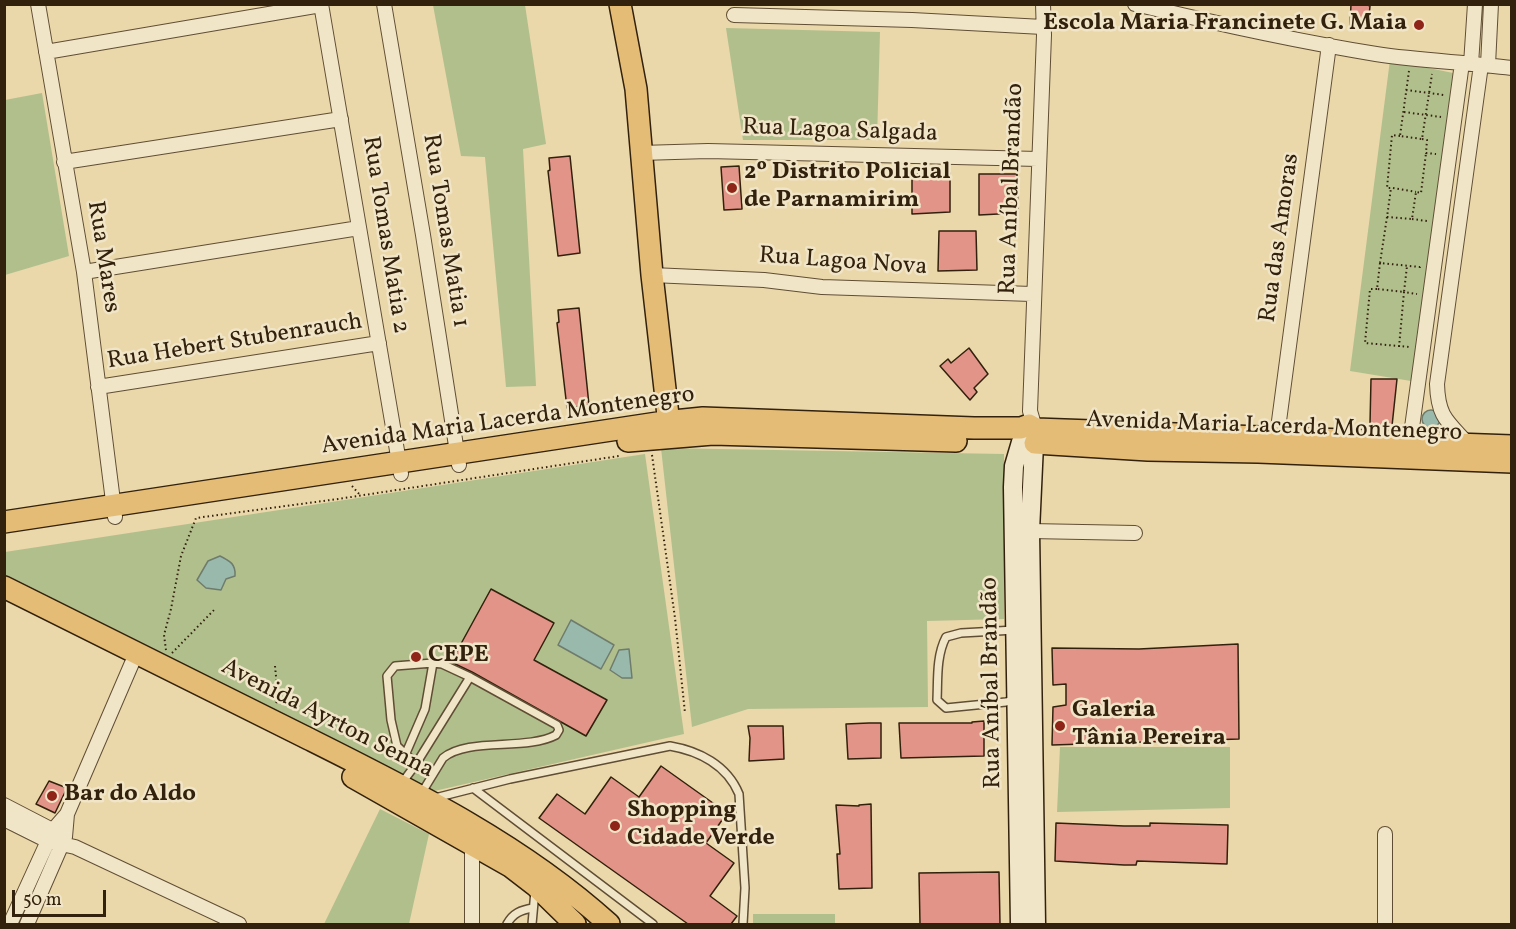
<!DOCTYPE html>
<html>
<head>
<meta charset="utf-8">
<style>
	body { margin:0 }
	#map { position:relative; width:1516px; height:929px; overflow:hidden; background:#ead7aa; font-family:Vollkorn,serif }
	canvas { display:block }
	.frame { position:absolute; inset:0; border:6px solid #32210c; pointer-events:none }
	.scale { position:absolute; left:12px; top:890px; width:94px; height:27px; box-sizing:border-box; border:3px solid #32210c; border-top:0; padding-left:8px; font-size:18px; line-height:21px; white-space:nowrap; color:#32210c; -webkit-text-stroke:4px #f1e5c8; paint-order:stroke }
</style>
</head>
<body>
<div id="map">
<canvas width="1516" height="929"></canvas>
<div class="frame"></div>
<div class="scale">50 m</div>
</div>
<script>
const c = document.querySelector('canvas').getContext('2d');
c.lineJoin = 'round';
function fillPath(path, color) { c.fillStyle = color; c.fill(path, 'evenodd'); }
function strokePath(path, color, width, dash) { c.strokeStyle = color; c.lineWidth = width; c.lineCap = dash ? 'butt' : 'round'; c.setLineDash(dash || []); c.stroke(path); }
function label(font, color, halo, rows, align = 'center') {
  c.font = font + ' Vollkorn,serif'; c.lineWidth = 5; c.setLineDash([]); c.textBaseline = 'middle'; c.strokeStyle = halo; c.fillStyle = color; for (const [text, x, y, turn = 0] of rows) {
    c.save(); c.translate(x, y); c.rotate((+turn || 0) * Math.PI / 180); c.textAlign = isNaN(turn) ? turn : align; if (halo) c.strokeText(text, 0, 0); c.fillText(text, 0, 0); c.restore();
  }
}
const green = new Path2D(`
	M 433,5 L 525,5 L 546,144 L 523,149 L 536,386 L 506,387 L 485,157 L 461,156 Z
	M 726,28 L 880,32 L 877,140 L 743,140 Z
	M 1390,60 L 1453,73 L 1411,381 L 1350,371 Z
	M 42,93 L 69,256 L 5,275 L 5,100 Z
	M 661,448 L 1004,454 L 1004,619 L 927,621 L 928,707 L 748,709 L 692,727 Z
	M 645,454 L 684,734 L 430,792 L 5,579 L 5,552 Z
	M 1060,747 L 1230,747 L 1230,808 L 1057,812 Z
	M 380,809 L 429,834 L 409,924 L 324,924 Z
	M 753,914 L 835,914 L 835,924 L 753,924 Z`);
const water = new Path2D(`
	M1422 419a9 9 0 1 1 18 0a9 9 0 1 1-18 0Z
	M 220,556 C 230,561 236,564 235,576 L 226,579 L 221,590 L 206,588 L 197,580 L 208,561 Z
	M 571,620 L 614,645 L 601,669 L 558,645 Z
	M 629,649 L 632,678 L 622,678 L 610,670 L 619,650 Z`);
const building = new Path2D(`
	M 1351,4 L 1365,4 L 1370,6 L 1369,16 L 1365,16 L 1364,24 L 1350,26 Z
	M 570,156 L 580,253 L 558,256 L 548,171 L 550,170 L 549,158 Z
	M 739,166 L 742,209 L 724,210 L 721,167 Z
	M 912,173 L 950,173 L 950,212 L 912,214 Z
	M 979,174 L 1017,174 L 1018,213 L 979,215 Z
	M 939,231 L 976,231 L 977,270 L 938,271 Z
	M 579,308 L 589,405 L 567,408 L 557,323 L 559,322 L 558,310 Z
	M 969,348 L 988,374 L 974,388 L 977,392 L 970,400 L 940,366 L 948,359 L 951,363 Z
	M 1371,379 L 1397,379 L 1392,426 L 1370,424 Z
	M 491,589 L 554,623 L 534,660 L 607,700 L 586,736 L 472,672 L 451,662 Z
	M 1238,644 L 1239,739 L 1052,745 L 1053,707 L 1066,705 L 1066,684 L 1053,685 L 1052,648 L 1139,649 Z
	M 984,721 L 984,756 L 901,758 L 899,723 L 972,723 L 972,722 Z
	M 869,723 L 881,723 L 881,758 L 848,759 L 846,724 Z
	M 748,726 L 783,726 L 784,759 L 749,761 L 750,738 Z
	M 661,766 L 727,813 L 706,843 L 734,863 L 710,896 L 737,916 L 731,924 L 688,924 L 539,818 L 557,794 L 585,814 L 611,777 L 639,797 Z
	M 49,781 L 67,788 L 55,813 L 36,804 Z
	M 871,804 L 872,888 L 839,889 L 837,854 L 840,854 L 836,805 L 859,806 L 859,805 Z
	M 1056,823 L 1124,826 L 1150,826 L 1150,823 L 1228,825 L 1227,864 L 1137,861 L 1136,865 L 1124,865 L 1055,861 Z
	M 999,872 L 1000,924 L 920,924 L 919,873 Z`);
const path = new Path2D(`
	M 1409,71 L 1400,136 L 1422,139 L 1432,74
	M 1406,90 L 1444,95
	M 1404,112 L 1441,117
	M 1400,136 L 1392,135 L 1387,188 L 1391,188 L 1387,217 L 1412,219 L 1416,192 L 1421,193 L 1426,153
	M 1422,139 L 1427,140 L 1426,153 L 1436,154
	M 1393,188 L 1416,192
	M 1387,217 L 1380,263 L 1420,267 L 1421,265
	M 1412,219 L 1427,221 L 1427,219
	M 1380,263 L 1377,289 L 1404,292 L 1407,266
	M 1377,289 L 1370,289 L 1365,343 L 1410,347
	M 1399,347 L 1404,292 L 1417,294
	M 652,455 L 675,618 L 685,713
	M 352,486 L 360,495
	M 166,650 L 164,635 L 171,609 L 181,556 L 196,518 L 338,499 L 619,456
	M 172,653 L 214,610
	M 275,666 L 278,697 L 276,704`);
const lane = new Path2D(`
	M 1015,630 L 961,633 L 946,637 C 936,656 938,680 937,700 L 946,708 L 1006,702 L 1016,699
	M 406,753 L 425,709 L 433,663
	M 416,764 L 470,677
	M 402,783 L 416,764 L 397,746 L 391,720 L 387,676 L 395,666 L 433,663 L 442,664 L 470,677 L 557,725 L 559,730 L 556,735 C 526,751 468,737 443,758 L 421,794
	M 473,788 L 653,924
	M 435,798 L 510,779 L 670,746 C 699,751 727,765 739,794 L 745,888 L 743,924
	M 507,924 C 513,913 521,910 533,908
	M 532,924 L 535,891`);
const street = new Path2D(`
	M 38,4 L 84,272 L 115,517
	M 321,4 L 401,474
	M 384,4 L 423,235 L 459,465
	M 1135,4 C 1214,23 1295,41 1376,54 C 1421,61 1466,62 1512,68
	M 734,15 L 912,20 L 1043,27
	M 46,52 L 321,5
	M 1471,64 L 1475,4
	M 1488,65 L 1491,4
	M 641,153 L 708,151 L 1038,159
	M 64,162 L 341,119
	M 84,272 L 359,228
	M 652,275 L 764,280 L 822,287 L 1032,294
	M 98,387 L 379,343
	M 1035,428 L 1030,411 L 1044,35 L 1043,4
	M 1277,436 L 1329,45
	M 1410,442 L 1462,63
	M 1468,444 C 1447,421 1438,417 1437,384 L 1481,65
	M 1030,531 L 1135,533
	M 4,805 L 60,834
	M 4,819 L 48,841 L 75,847 L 239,924
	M 1385,834 L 1385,924
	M 472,843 L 472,924
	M 10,924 L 53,830 L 67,814 L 132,663
	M 27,924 L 65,837 L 67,814`);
const secondary = new Path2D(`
	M 1034,444 L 1030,531 L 1036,924
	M 1020,924 L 1013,487 L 1014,466 L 1021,442`);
const primary = new Path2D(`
	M 620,4 L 636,89 L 652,275 L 670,433
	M 628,441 L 713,434 L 956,441
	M 1035,443 L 1148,450 L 1258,452 L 1512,462
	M 4,522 L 664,422 L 703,418 L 974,428 L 1021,428 L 1029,425 L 1036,429 L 1512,446
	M 4,587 C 105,637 205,687 305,737 C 411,790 521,844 609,924
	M 353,777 L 510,866 L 536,886 L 575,924`);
const markers = [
	[1419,25,6,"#8f2418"],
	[732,188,6,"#8f2418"],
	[416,657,6,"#8f2418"],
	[1060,726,6,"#8f2418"],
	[52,796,6,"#8f2418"],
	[615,826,6,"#8f2418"]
];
const poiNames = [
	["Escola Maria Francinete G. Maia",1407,25,"right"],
	["2º Distrito Policial",744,174],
	["de Parnamirim",744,202],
	["CEPE",428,657],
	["Galeria",1072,712],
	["Tânia Pereira",1072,740],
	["Bar do Aldo",64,796],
	["Shopping",627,812],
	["Cidade Verde",627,840]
];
const streetNames = [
	["Rua Lagoa Salgada",840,132,2],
	["Rua Aníbal Brandão",1013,189,-88],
	["Rua Tomas Matia 1",444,231,81],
	["Rua Tomas Matia 2",384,235,81],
	["Rua das Amoras",1281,238,-82],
	["Rua Mares",102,257,81],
	["Rua Lagoa Nova",843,263,4],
	["Rua Hebert Stubenrauch",235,343,-9],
	["Avenida Maria Lacerda Montenegro",508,422,-8],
	["Avenida Maria Lacerda Montenegro",1274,428,2],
	["Rua Aníbal Brandão",993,683,-91],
	["Avenida Ayrton Senna",327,720,27]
];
fillPath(green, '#b1bf8d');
fillPath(water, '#98b9ac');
strokePath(water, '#6f7c6c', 1.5);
fillPath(building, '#e39489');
strokePath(building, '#32210c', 1.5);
strokePath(lane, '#604e34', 10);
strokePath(street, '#604e34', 16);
strokePath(secondary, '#32210c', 21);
strokePath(primary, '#32210c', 24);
strokePath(path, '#32210c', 2, [1.5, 3]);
strokePath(lane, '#f1e5c8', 7);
strokePath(street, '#f1e5c8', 14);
strokePath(secondary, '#f1e5c8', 18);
strokePath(primary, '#e5bc75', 21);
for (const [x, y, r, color] of markers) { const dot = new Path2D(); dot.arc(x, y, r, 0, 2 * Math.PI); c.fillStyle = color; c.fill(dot); strokePath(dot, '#f1e5c8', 2); }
label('bold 24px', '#32210c', '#f1e5c8', poiNames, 'left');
label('24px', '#32210c', '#f1e5c8', streetNames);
</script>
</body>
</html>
